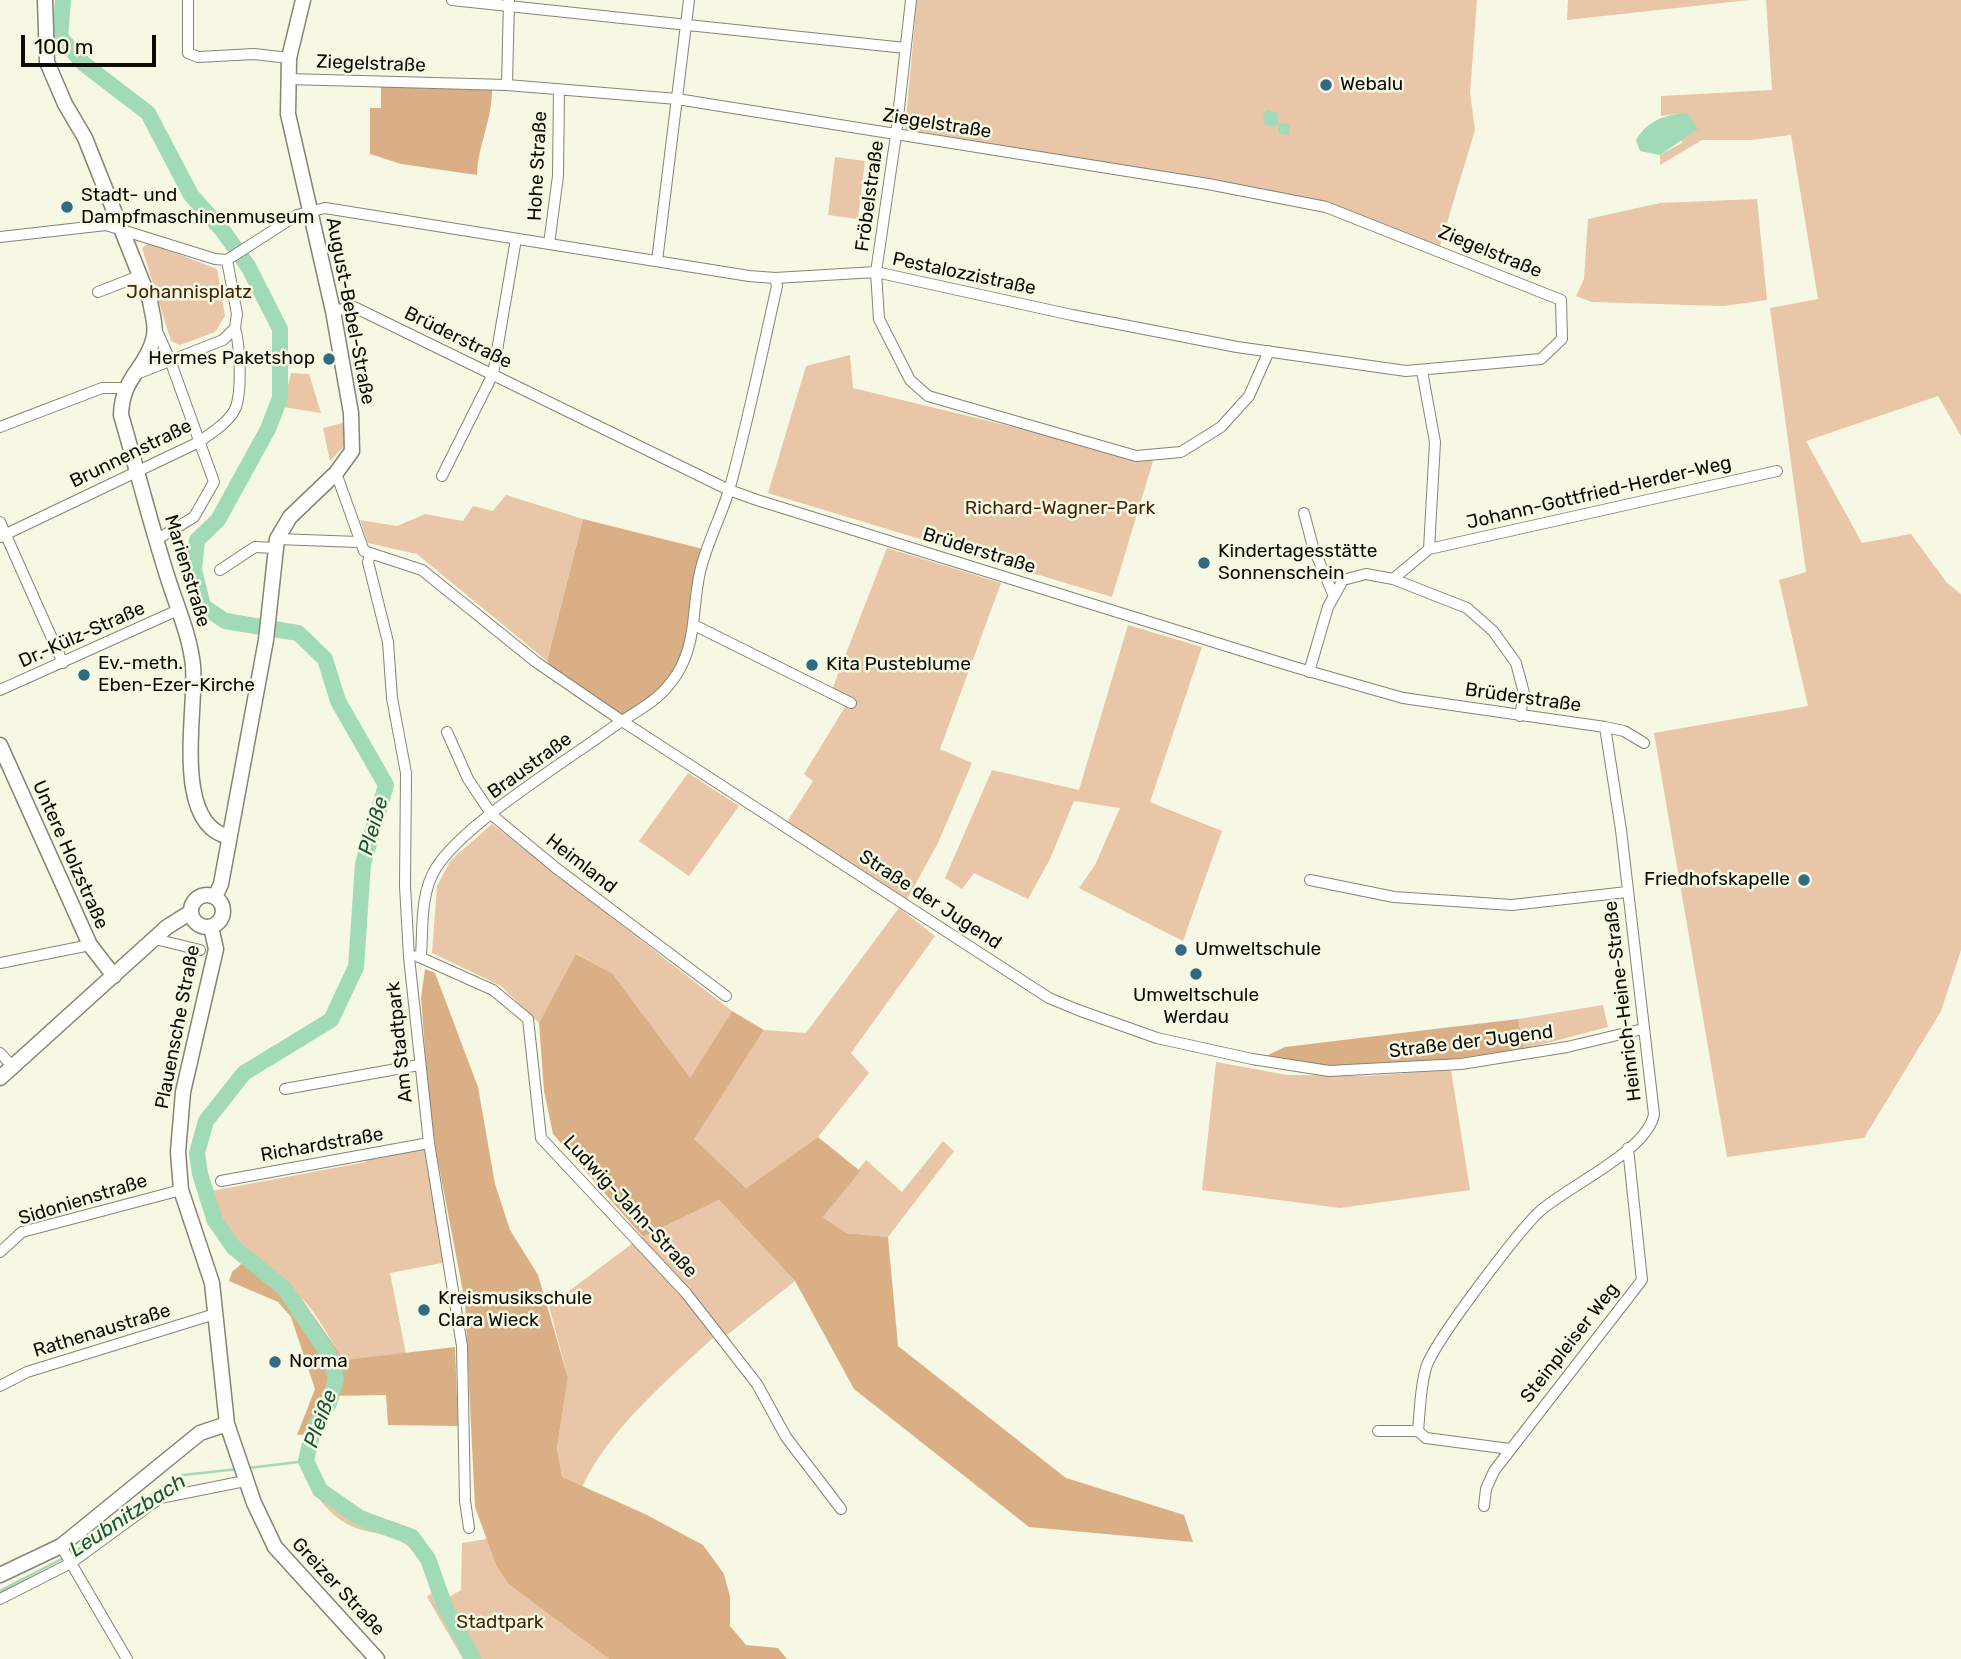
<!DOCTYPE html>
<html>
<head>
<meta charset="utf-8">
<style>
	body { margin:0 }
	#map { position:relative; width:1961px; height:1659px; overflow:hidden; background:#f6f8e3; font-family:Rubik,sans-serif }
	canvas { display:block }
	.scale { position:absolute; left:21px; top:35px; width:135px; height:32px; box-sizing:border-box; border:4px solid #0c0d06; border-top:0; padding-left:9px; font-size:21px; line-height:24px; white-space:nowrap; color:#0c0d06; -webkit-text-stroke:5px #f6f8e3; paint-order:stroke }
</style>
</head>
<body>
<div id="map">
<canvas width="1961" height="1659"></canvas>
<div class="scale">100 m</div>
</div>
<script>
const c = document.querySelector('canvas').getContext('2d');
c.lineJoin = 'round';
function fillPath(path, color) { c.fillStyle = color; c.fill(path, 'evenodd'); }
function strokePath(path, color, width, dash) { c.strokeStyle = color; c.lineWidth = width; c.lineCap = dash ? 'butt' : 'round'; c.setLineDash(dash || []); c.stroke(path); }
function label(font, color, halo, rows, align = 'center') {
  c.font = font + ' Rubik,sans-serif'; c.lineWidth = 5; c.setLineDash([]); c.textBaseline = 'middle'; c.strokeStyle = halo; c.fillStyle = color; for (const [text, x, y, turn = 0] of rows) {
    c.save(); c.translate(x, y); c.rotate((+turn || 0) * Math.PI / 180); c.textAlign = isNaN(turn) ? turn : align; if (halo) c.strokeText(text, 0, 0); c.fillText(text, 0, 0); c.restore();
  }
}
const green = new Path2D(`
	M 917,0 L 1477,0 L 1470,93 L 1475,130 L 1440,246 L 1326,202 L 905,129 Z
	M 1568,0 L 1749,0 L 1567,20 Z
	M 1766,0 L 1961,0 L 1961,436 L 1938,396 L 1806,441 L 1862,543 L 1911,534 L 1947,583 L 1961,594 L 1961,950 L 1941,1011 L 1864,1138 L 1727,1157 L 1654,733 L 1808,706 L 1779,580 L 1806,572 L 1770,308 L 1818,299 L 1791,135 L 1750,140 L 1702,140 L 1660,165 L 1660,155 L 1682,143 L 1682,113 L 1661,116 L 1661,96 L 1772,90 Z
	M 835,157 L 865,161 L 858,219 L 828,215 Z
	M 1757,199 L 1767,300 L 1724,306 L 1592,302 L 1576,296 L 1584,279 L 1588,219 L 1660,203 Z
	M 149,243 L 217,269 L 225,316 L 215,332 L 180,345 L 171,341 L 142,248 Z
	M 850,355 L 853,388 L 1153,461 L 1112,597 L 768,493 L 806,366 Z
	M 291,373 L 309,374 L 321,413 L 283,407 Z
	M 347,422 L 348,442 L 330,461 L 323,428 Z
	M 506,495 L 583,519 L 547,661 L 417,554 L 368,543 L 360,520 L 397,526 L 425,514 L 463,521 L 473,506 L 493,511 Z
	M 887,548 L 1001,583 L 940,749 L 972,763 L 938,843 L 907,899 L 787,822 L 813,781 L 804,774 L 848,702 L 833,687 Z
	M 1128,625 L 1202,647 L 1150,802 L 1222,831 L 1183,941 L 1079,888 L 1095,865 L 1120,808 L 1074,801 L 1050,859 L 1028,899 L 974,873 L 962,889 L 945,878 L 992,770 L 1079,790 Z
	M 688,773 L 739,806 L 689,876 L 639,841 Z
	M 492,824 L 732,1011 L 690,1079 L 612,973 L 577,954 L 539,1023 L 501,986 L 432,953 L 437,886 L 451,860 Z
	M 899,908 L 935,936 L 851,1053 L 869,1073 L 818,1137 L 746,1188 L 693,1139 L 764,1030 L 806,1033 Z
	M 1603,1005 L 1608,1027 L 1524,1049 L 1518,1019 Z
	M 1216,1062 L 1287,1075 L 1369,1076 L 1451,1070 L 1470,1190 L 1340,1208 L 1202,1190 Z
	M 943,1141 L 954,1151 L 888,1237 L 845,1233 L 822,1216 L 866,1160 L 902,1192 Z
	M 429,1143 L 447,1262 L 390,1273 L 406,1354 L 343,1360 C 330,1340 316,1310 297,1294 C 251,1253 227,1259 206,1192 L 366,1162 L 365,1156 Z
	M 719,1200 L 795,1281 L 722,1339 L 717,1334 C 668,1380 611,1426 582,1487 L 562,1478 L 557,1448 L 568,1378 L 549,1306 L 637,1240 Z
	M 328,1396 L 340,1398 C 306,1439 300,1487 357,1511 C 373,1517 395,1520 408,1528 C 433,1544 433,1576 449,1597 L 461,1590 L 462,1543 L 487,1539 L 496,1565 L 508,1584 L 609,1659 L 463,1659 L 427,1597 L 434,1591 C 427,1573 419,1552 402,1542 C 387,1532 367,1534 351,1526 C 338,1520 328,1510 319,1499 C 289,1463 309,1431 328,1396 Z`);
const forest = new Path2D(`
	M 381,87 L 492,90 C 492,120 478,145 477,175 L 401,164 L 370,154 L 370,108 L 381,108 Z
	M 583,519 L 703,549 L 694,625 L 666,691 L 622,721 L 566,682 L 547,661 Z
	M 576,954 L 612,973 L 690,1078 L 732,1011 L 764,1030 L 694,1139 L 746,1188 L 818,1137 L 860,1171 L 823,1217 L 846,1233 L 888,1237 L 898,1346 L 1066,1478 L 1184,1515 L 1193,1542 L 1029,1527 L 854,1389 L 795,1281 L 719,1200 L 643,1237 L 553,1134 L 544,1091 L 539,1023 Z
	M 425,969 L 435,973 L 478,1087 L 495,1184 L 510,1230 L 538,1275 L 568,1378 L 557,1448 L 562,1477 L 645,1514 L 703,1545 L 724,1574 L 730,1597 L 730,1626 L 746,1645 L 778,1648 L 787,1659 L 609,1659 L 508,1584 L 496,1565 L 475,1507 L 465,1302 L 436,1151 L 428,1089 L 421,998 Z
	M 1518,1019 L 1524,1049 C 1442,1059 1347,1081 1266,1056 L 1285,1047 Z
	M 248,1258 L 299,1295 L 344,1360 L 455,1347 L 458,1426 L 388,1425 L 386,1395 L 328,1396 L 309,1434 L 297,1435 L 315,1389 L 291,1317 L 278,1302 L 229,1281 L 232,1272 Z`);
const water = new Path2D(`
	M 1267,110 L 1277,112 L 1279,123 L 1290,124 L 1289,135 L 1279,133 L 1278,124 L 1273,127 L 1265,125 L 1263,116 Z
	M 1682,113 L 1689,115 L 1698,129 L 1660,155 L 1640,151 L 1636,140 C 1648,121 1660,117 1682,113 Z`);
const stream = new Path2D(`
	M 248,1468 L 306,1461
	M 0,1591 L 75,1552 L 162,1487 L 183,1475 L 238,1469`);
const river = new Path2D(`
	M 63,0 L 60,37 L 84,64 L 148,113 L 191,195 L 223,231 L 248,266 L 280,329 L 280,398 L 268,429 L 218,520 L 197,540 L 194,570 L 203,606 L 225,621 L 298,633 L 325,659 L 338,701 L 386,785 L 363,864 L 356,967 L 331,1020 L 244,1073 L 206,1121 L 197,1153 L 200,1174 L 215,1221 L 234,1248 L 284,1288 L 330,1356 L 336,1379 L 329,1403 L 313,1430 L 306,1461 L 320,1490 L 360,1518 L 412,1537 L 428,1559 L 445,1607 L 473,1659`);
const street = new Path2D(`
	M 188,0 L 188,53 L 198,57 L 254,54 L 289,58
	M 452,0 L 905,48
	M 911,0 L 896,135 L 876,272 L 879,319 L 910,380 L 928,396 L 1136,456 L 1181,452 L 1221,427 L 1249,396 L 1269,351
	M 507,85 L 509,0
	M 0,237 L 106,225 L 215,259 L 227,260
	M 549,244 L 558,176 L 559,90
	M 227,260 L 297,215 L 325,208 L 749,276 L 775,278 L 876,272 L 1072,315 L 1237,347 L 1406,371 L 1541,359 L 1562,339 L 1561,300 L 1326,207 L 1208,184 L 677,99 L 507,85 L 288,79
	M 657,261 L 689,0
	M 98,292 L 139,276
	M 333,311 L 354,307 L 729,490 L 757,500 L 1291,666 L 1403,698 L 1605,727 L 1624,731 L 1644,743
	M 156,329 L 170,360 L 214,482 L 194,517 L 156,540
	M 134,375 L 223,340 L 235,328 L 237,314 L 227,260
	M 0,427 L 102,388 L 124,388
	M 336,473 L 364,551 L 422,570 L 536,662 L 622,721 L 1049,998 L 1078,1010 L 1157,1038 L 1252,1059 L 1329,1071 L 1461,1064 L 1567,1047 L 1643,1029
	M 442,476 L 493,374 L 516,239
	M 1304,513 L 1313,547 L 1333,594
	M 0,522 L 63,663
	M 0,537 L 199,442 C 211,433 230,422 236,407 C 242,389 240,346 235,328
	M 277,539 L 358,542
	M 1429,549 L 1777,471
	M 370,554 L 368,562 L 388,642 L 392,698 L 406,773 L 405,886 L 409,957 L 429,1143 L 462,1346 L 465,1501 L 469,1528
	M 220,570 L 255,547 L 276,548
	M 1393,579 L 1429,549 L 1435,442 L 1422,371
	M 694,625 L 851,703
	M 1309,672 L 1328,607 L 1343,580 L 1366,574 L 1393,579 L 1467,608 L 1493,631 L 1516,663 L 1524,693 L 1520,716
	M 0,690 L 178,610
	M 447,732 L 468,779 L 492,815 L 556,868 L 726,996
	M 1310,880 L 1394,897 L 1512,905 L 1627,892
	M 155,939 L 200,950
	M 417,956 L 493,990 L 528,1019 L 541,1138 L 686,1293 L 757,1384 L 786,1437 L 841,1509
	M 421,956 C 423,928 420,893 436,868 C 463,824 568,760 613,727 C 640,708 658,703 677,674 C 697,642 692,607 700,572 C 707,542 722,515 730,487 C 748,421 762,353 777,286 L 775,278
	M 0,963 L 90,945
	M 0,1053 L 13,1067
	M 285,1089 L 419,1065
	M 221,1181 L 429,1143
	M 0,1252 L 22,1232 L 181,1190
	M 0,1386 L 27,1372 L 215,1314
	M 1378,1431 L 1418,1431 L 1426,1438 L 1510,1449
	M 1418,1431 C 1420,1411 1420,1388 1426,1368 C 1433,1343 1518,1232 1539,1212 C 1566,1187 1648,1151 1654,1114 L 1621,830 L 1605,727
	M 1484,1506 L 1486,1489 L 1494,1471 L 1642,1280 L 1628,1148
	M 61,1546 L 127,1659
	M 0,1599 L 71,1563 L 160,1498 L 245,1481`);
const secondary = new Path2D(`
	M 45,0 L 47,62 L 65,104 L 85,138 L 150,301 C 152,314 157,327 153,340 C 145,370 122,377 121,415 C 136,466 149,518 165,569 C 174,600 190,634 193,666 C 197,709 171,824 229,837
	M 0,745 L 90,945 L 114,976
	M191 911a16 16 0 1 1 32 0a16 16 0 1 1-32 0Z
	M 215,897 L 221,884 L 266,640 L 277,539 L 290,517 L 336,473 L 352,451 L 351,413 L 333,311 L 288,114 L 289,58 L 303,0
	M 211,927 L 216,949 L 183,1092 L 178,1152 L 181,1190 L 212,1283 L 227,1424 L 254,1503 L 275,1547 L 377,1659
	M 0,1078 L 167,927 L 191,912
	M 0,1575 L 61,1546 L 200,1433 L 227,1424`);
const markers = [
	[1326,85,7,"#306b83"],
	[67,207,7,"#306b83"],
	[329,359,7,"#306b83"],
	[1204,563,7,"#306b83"],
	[812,665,7,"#306b83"],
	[84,675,7,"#306b83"],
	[1804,880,7,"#306b83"],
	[1181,950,7,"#306b83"],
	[1196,974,7,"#306b83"],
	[424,1310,7,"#306b83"],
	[275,1362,7,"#306b83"]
];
const streetNames = [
	["Ziegelstraße",371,64,2],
	["Ziegelstraße",937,124,9],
	["Hohe Straße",538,166,-87],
	["Fröbelstraße",870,196,-82],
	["Ziegelstraße",1490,252,22],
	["Pestalozzistraße",964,274,12],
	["August-Bebel-Straße",350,311,79],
	["Brüderstraße",458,338,26],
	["Brunnenstraße",131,454,-26],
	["Johann-Gottfried-Herder-Weg",1599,493,-13],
	["Brüderstraße",979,551,17],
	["Marienstraße",187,571,73],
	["Dr.-Külz-Straße",82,635,-24],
	["Brüderstraße",1523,698,8],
	["Braustraße",530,766,-36],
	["Untere Holzstraße",70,855,66],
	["Heimland",581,864,38],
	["Straße der Jugend",930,900,33],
	["Heinrich-Heine-Straße",1623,1001,-97],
	["Plauensche Straße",178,1027,-79],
	["Am Stadtpark",400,1042,-96],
	["Straße der Jugend",1471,1042,-7],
	["Richardstraße",322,1145,-10],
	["Sidonienstraße",83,1200,-17],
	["Ludwig-Jahn-Straße",630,1207,47],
	["Rathenaustraße",102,1331,-17],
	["Steinpleiser Weg",1570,1343,-52],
	["Greizer Straße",338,1587,47]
];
const poiNames = [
	["Webalu",1340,85],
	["Stadt- und",81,196],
	["Dampfmaschinenmuseum",81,218],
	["Hermes Paketshop",315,359,"right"],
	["Kindertagesstätte",1218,552],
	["Sonnenschein",1218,574],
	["Ev.-meth.",98,664],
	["Eben-Ezer-Kirche",98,686],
	["Kita Pusteblume",826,665],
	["Friedhofskapelle",1790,880,"right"],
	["Umweltschule",1195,950],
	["Umweltschule",1196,996,"center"],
	["Werdau",1196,1018,"center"],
	["Kreismusikschule",438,1299],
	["Clara Wieck",438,1321],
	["Norma",289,1362]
];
const parkNames = [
	["Johannisplatz",189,293],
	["Richard-Wagner-Park",1060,509],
	["Stadtpark",500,1623]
];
const waterNames = [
	["Pleiße",374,826,-74],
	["Pleiße",321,1419,-70],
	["Leubnitzbach",128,1516,-33]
];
fillPath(green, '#e8c6a7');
fillPath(forest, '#dbaf86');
fillPath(water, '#a1dab7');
strokePath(stream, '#a1dab7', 2.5);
strokePath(river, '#a1dab7', 16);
strokePath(street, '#848572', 12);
strokePath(secondary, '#848572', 17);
strokePath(street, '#fff', 10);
strokePath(secondary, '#fff', 14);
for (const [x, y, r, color] of markers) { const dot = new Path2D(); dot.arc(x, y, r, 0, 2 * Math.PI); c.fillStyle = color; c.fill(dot); strokePath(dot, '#f6f8e3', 2.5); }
label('19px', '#0c0d06', '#f6f8e3', streetNames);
label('19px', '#0c0d06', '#f6f8e3', poiNames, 'left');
label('19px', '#432604', '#f6f8e3', parkNames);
label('italic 21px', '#145637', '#f6f8e3', waterNames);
</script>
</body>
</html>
